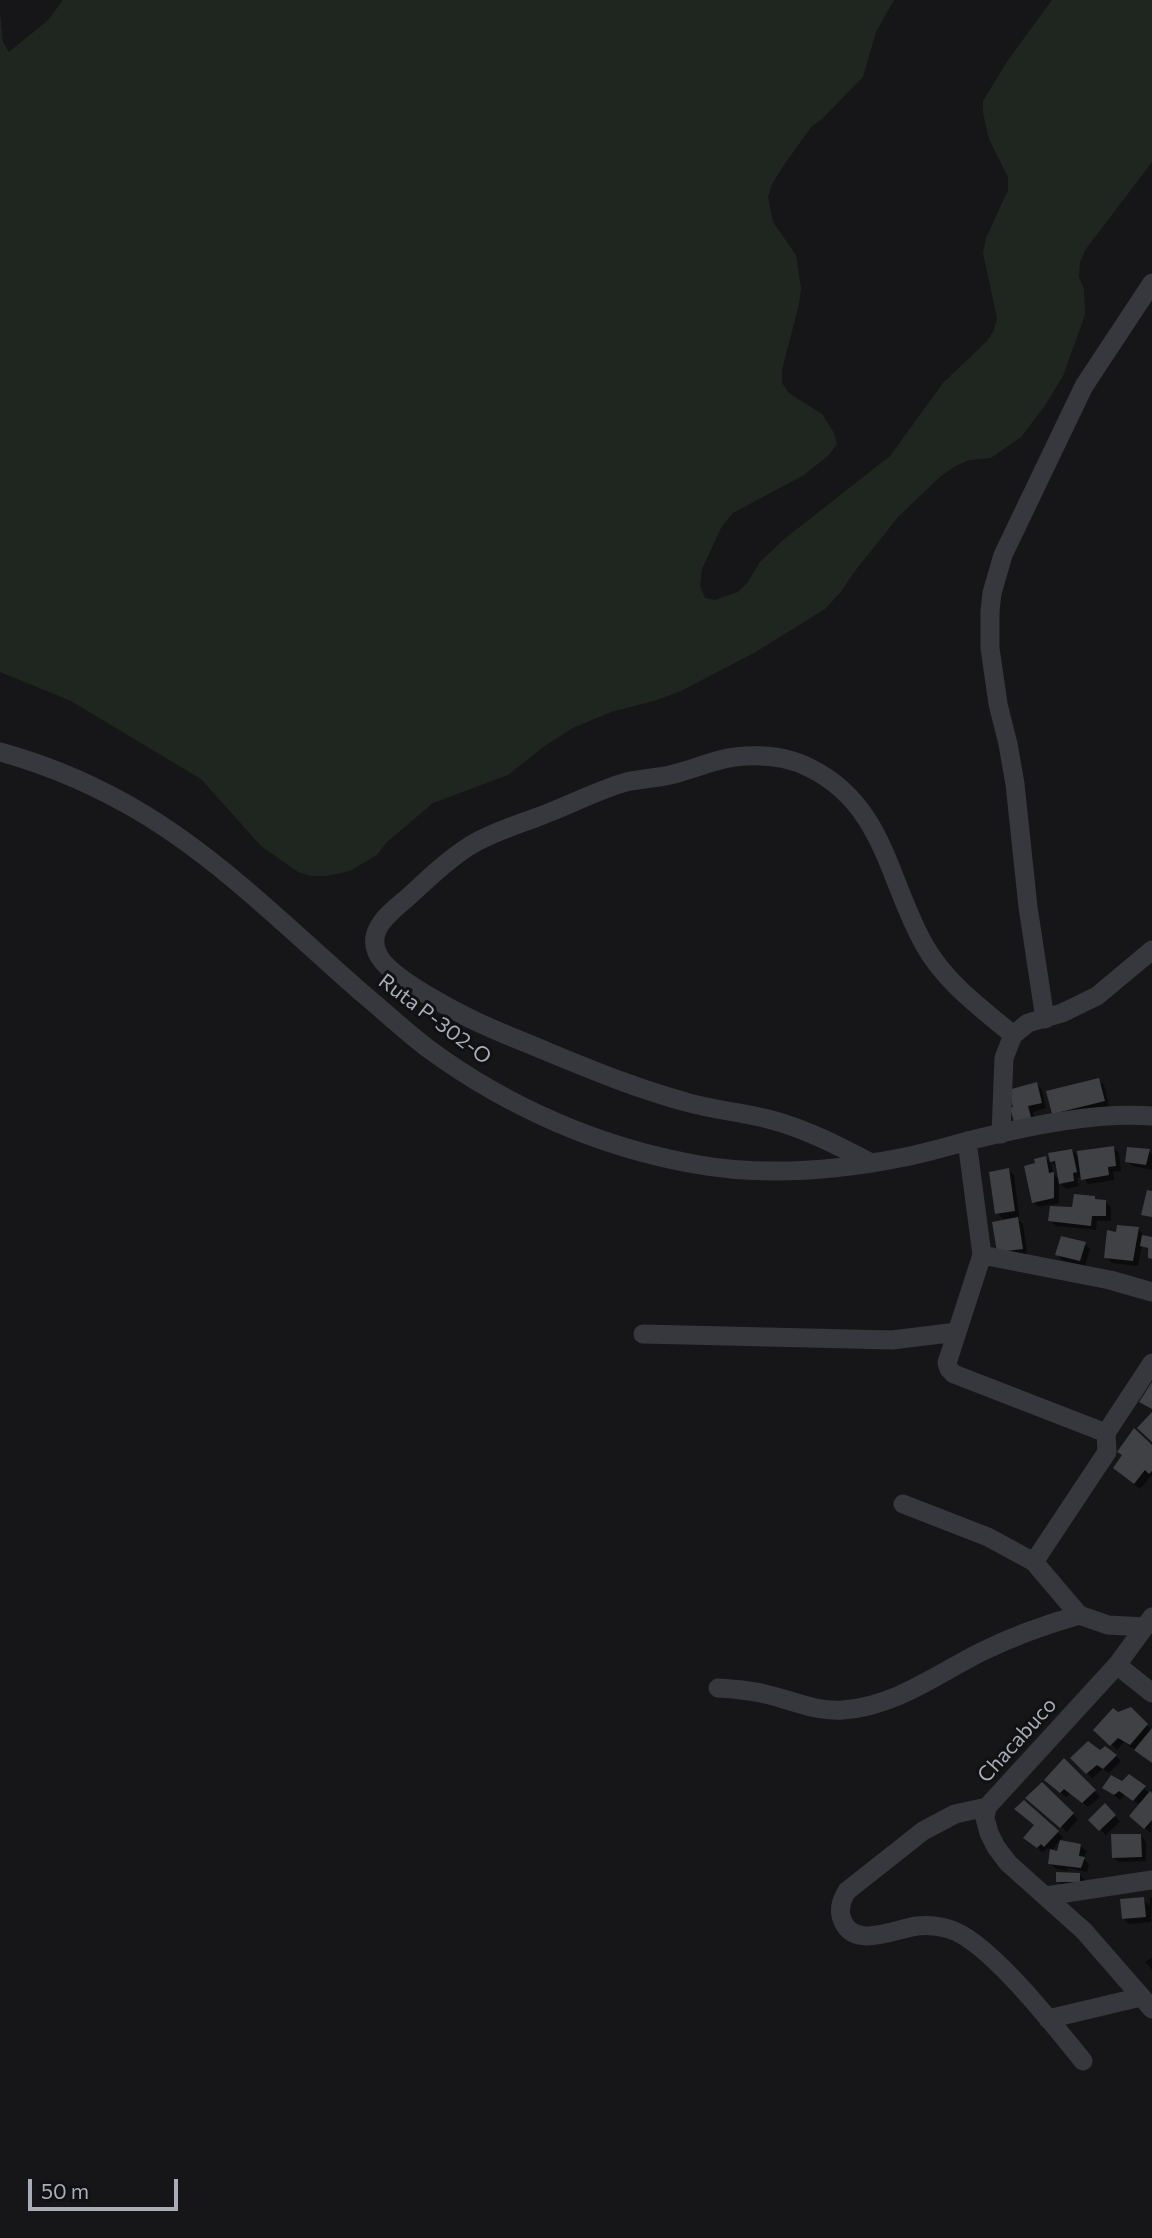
<!DOCTYPE html>
<html>
<head>
<meta charset="utf-8">
<style>
	body { margin:0 }
	#map { position:relative; width:1152px; height:2238px; overflow:hidden; background:#161618; font-family:Commissioner,sans-serif }
	canvas { display:block }
	.scale { position:absolute; left:28px; top:2179px; width:150px; height:32px; box-sizing:border-box; border:4px solid #a8adb8; border-top:0; padding-left:9px; font-size:21px; line-height:24px; white-space:nowrap; color:#a8adb8; -webkit-text-stroke:5px #111113; paint-order:stroke }
</style>
</head>
<body>
<div id="map">
<canvas width="1152" height="2238"></canvas>
<div class="scale">50 m</div>
</div>
<script>
const c = document.querySelector('canvas').getContext('2d');
c.lineJoin = 'round';
function fillPath(path, color) { c.fillStyle = color; c.fill(path, 'evenodd'); }
function strokePath(path, color, width, dash) { c.strokeStyle = color; c.lineWidth = width; c.lineCap = dash ? 'butt' : 'round'; c.setLineDash(dash || []); c.stroke(path); }
function label(font, color, halo, rows, align = 'center') {
  c.font = font + ' Commissioner,sans-serif'; c.lineWidth = 6; c.setLineDash([]); c.textBaseline = 'middle'; c.strokeStyle = halo; c.fillStyle = color; for (const [text, x, y, turn = 0] of rows) {
    c.save(); c.translate(x, y); c.rotate((+turn || 0) * Math.PI / 180); c.textAlign = isNaN(turn) ? turn : align; if (halo) c.strokeText(text, 0, 0); c.fillText(text, 0, 0); c.restore();
  }
}
const green = new Path2D(`
	M 63,0 L 894,0 L 876,32 L 863,77 L 822,119 L 812,126 L 786,162 L 772,184 L 768,197 L 773,222 L 796,255 L 801,288 L 799,304 L 782,370 L 782,383 L 789,393 L 822,414 L 834,433 L 837,444 L 829,455 L 804,475 L 733,513 L 722,526 L 702,569 L 700,586 L 705,598 L 715,600 L 738,592 L 748,582 L 760,562 L 783,540 L 890,456 L 943,383 L 987,341 L 994,330 L 997,318 L 983,253 L 986,238 L 1008,190 L 1008,177 L 989,139 L 983,113 L 983,101 L 1008,60 L 1052,0 L 1152,0 L 1152,162 L 1086,249 L 1080,262 L 1079,277 L 1084,289 L 1085,315 L 1063,376 L 1044,407 L 1021,437 L 991,458 L 969,460 L 954,467 L 941,476 L 899,516 L 855,571 L 840,593 L 825,609 L 754,653 L 681,691 L 654,701 L 611,712 L 573,728 L 546,745 L 508,775 L 433,803 L 387,842 L 377,855 L 350,871 L 327,876 L 311,876 L 298,872 L 261,846 L 201,779 L 71,701 L 0,672 L 0,11 L 3,42 L 9,52 L 48,20 Z`);
const shadow = new Path2D(`
	M 1098,1080 L 1104,1085 L 1109,1106 L 1059,1119 L 1054,1113 Z
	M 1037,1084 L 1042,1090 L 1046,1108 L 1033,1112 L 1036,1126 L 1017,1124 Z
	M 1114,1148 L 1119,1153 L 1121,1171 L 1113,1172 L 1114,1180 L 1088,1184 L 1082,1177 L 1077,1178 L 1079,1186 L 1066,1189 L 1059,1182 L 1059,1203 L 1039,1207 L 1033,1202 L 1046,1158 L 1051,1163 L 1053,1174 L 1060,1180 L 1058,1168 L 1052,1162 L 1072,1150 L 1079,1158 Z
	M 1149,1151 L 1152,1154 L 1152,1170 L 1133,1166 L 1127,1161 Z
	M 1008,1169 L 1014,1175 L 1019,1216 L 1016,1217 L 1023,1224 L 1027,1254 L 1005,1257 L 1005,1221 L 997,1213 Z
	M 1094,1198 L 1098,1201 L 1105,1202 L 1111,1207 L 1111,1221 L 1097,1221 L 1096,1230 L 1056,1226 L 1050,1220 Z
	M 1138,1229 L 1143,1234 L 1143,1237 L 1152,1239 L 1152,1260 L 1149,1258 L 1150,1251 L 1142,1245 L 1138,1266 L 1112,1263 L 1106,1257 L 1117,1233 Z
	M 1085,1244 L 1090,1249 L 1085,1266 L 1062,1260 L 1057,1254 Z
	M 1152,1447 L 1152,1475 L 1140,1489 L 1120,1473 L 1123,1456 L 1119,1452 Z
	M 1131,1709 L 1152,1730 L 1152,1763 L 1124,1742 L 1117,1750 L 1095,1730 L 1117,1714 Z
	M 1100,1753 L 1116,1756 L 1121,1761 L 1109,1773 L 1103,1769 L 1092,1778 L 1072,1758 Z
	M 1064,1761 L 1100,1797 L 1088,1807 L 1071,1793 L 1066,1797 L 1052,1785 Z
	M 1130,1776 L 1152,1795 L 1151,1833 L 1137,1821 L 1140,1805 L 1125,1795 L 1120,1800 L 1104,1788 L 1123,1784 Z
	M 1042,1785 L 1078,1819 L 1067,1832 L 1033,1803 Z
	M 1024,1802 L 1063,1837 L 1051,1851 L 1048,1848 L 1043,1852 L 1025,1838 L 1036,1826 Z
	M 1105,1806 L 1120,1821 L 1106,1835 L 1091,1820 Z
	M 1141,1836 L 1146,1842 L 1146,1861 L 1119,1862 L 1113,1857 Z
	M 1080,1845 L 1086,1851 L 1084,1859 L 1089,1864 L 1087,1872 L 1068,1868 L 1067,1871 L 1056,1869 L 1050,1863 Z
	M 1080,1875 L 1085,1880 L 1085,1887 L 1064,1887 L 1058,1881 Z
	M 1152,1897 L 1151,1922 L 1129,1924 L 1124,1919 L 1143,1899 L 1150,1906 L 1150,1898 Z
	M 1151,1958 L 1152,1959 L 1152,1970 L 1145,1962 Z`);
const building = new Path2D(`
	M 1099,1078 L 1105,1101 L 1052,1114 L 1046,1091 Z
	M 1037,1082 L 1042,1103 L 1028,1106 L 1032,1121 L 1015,1125 L 1010,1108 L 1013,1107 L 1008,1090 Z
	M 1114,1146 L 1116,1166 L 1108,1167 L 1109,1175 L 1081,1180 L 1077,1151 Z
	M 1127,1147 L 1150,1149 L 1146,1165 L 1125,1162 Z
	M 1072,1149 L 1077,1172 L 1073,1173 L 1074,1181 L 1059,1184 L 1055,1161 L 1050,1162 L 1048,1153 Z
	M 1046,1156 L 1049,1173 L 1054,1172 L 1054,1198 L 1032,1203 L 1024,1166 L 1035,1163 L 1034,1159 Z
	M 1009,1168 L 1015,1211 L 995,1214 L 989,1172 Z
	M 1147,1190 L 1152,1191 L 1152,1217 L 1141,1215 Z
	M 1074,1194 L 1095,1196 L 1095,1199 L 1106,1200 L 1106,1216 L 1092,1216 L 1091,1226 L 1048,1221 L 1050,1206 L 1072,1207 Z
	M 1018,1217 L 1023,1249 L 997,1252 L 992,1222 Z
	M 1117,1225 L 1139,1227 L 1133,1261 L 1104,1258 L 1107,1230 L 1116,1232 Z
	M 1142,1235 L 1152,1237 L 1152,1259 L 1148,1258 L 1148,1248 L 1140,1246 Z
	M 1061,1236 L 1086,1242 L 1080,1261 L 1055,1255 Z
	M 1152,1382 L 1152,1409 L 1139,1402 Z
	M 1152,1412 L 1152,1442 L 1137,1428 Z
	M 1134,1428 L 1152,1445 L 1152,1471 L 1149,1474 L 1145,1470 L 1134,1484 L 1113,1468 L 1122,1455 L 1117,1452 Z
	M 1131,1707 L 1148,1724 L 1130,1745 L 1118,1738 L 1110,1746 L 1093,1730 L 1113,1708 L 1118,1712 Z
	M 1152,1728 L 1152,1763 L 1134,1750 Z
	M 1088,1741 L 1100,1750 L 1105,1746 L 1117,1755 L 1103,1769 L 1097,1765 L 1086,1774 L 1070,1758 Z
	M 1064,1758 L 1096,1790 L 1082,1803 L 1064,1789 L 1060,1793 L 1044,1780 Z
	M 1129,1774 L 1146,1786 L 1133,1801 L 1119,1791 L 1114,1795 L 1102,1788 L 1111,1775 L 1122,1781 Z
	M 1042,1782 L 1074,1813 L 1060,1828 L 1025,1798 Z
	M 1150,1791 L 1152,1793 L 1152,1820 L 1144,1829 L 1129,1816 Z
	M 1024,1800 L 1059,1831 L 1044,1847 L 1041,1844 L 1037,1848 L 1023,1838 L 1034,1825 L 1014,1809 Z
	M 1105,1803 L 1116,1815 L 1099,1831 L 1088,1820 Z
	M 1111,1834 L 1141,1834 L 1142,1857 L 1112,1858 Z
	M 1060,1840 L 1081,1844 L 1079,1856 L 1085,1857 L 1081,1868 L 1048,1864 L 1050,1849 L 1057,1851 Z
	M 1056,1872 L 1080,1873 L 1080,1882 L 1056,1882 Z
	M 1144,1897 L 1146,1917 L 1122,1919 L 1120,1899 Z`);
const minor = new Path2D(`
	M 0,752 C 51,766 101,788 147,816 C 225,864 292,932 361,992 C 384,1011 406,1032 430,1050 C 508,1107 599,1147 694,1164 C 764,1177 836,1171 905,1157 C 930,1152 955,1144 980,1138 C 1034,1125 1097,1112 1152,1116
	M 1045,1019 L 1028,907 L 1015,784 L 1008,744 L 998,704 L 990,648 L 990,611 L 992,593 L 1003,555 L 1084,386 L 1152,283
	M 1001,1134 L 1004,1058 L 1013,1035 L 1028,1023 L 1062,1013 L 1097,996 L 1152,950
	M 967,1141 L 982,1255 L 947,1363 L 949,1369 L 954,1374 L 1106,1433
	M 871,1163 C 839,1146 804,1128 768,1119 C 741,1112 713,1110 686,1102 C 638,1089 594,1071 548,1052 C 520,1040 492,1030 465,1016 C 442,1004 399,981 383,962 C 361,935 387,915 406,899 C 427,880 447,860 471,845 C 491,833 513,826 535,818 C 566,807 595,791 626,782 C 644,778 664,778 681,772 C 700,767 716,759 735,757 C 761,754 787,756 810,768 C 885,805 888,882 925,946 C 946,983 981,1008 1013,1035
	M 982,1255 L 1110,1280 L 1152,1292
	M 643,1334 L 892,1340 L 957,1332
	M 903,1504 L 988,1537 L 1034,1562 L 1079,1615 L 1108,1625 L 1145,1627
	M 1034,1562 L 1107,1452 L 1106,1433 L 1152,1363
	M 1152,1617 L 1117,1665 L 987,1807 L 985,1818 L 989,1833 L 996,1847 L 1008,1863 L 1084,1931 L 1152,2009
	M 1117,1665 L 1152,1693
	M 718,1688 C 734,1689 750,1690 765,1694 C 792,1700 815,1712 843,1710 C 895,1706 934,1676 979,1653 C 1011,1637 1044,1625 1079,1615
	M 987,1807 L 955,1814 L 923,1831 L 847,1891 C 842,1899 839,1907 841,1916 C 851,1952 894,1929 917,1926 C 928,1925 939,1926 949,1929 C 988,1940 1056,2028 1083,2061
	M 1046,1896 L 1152,1880
	M 1048,2019 L 1141,1997`);
const streetNames = [
	["Ruta P-302-O",435,1019,37],
	["Chacabuco",1017,1740,-48]
];
fillPath(green, '#1e261f');
fillPath(shadow, '#0007');
fillPath(building, '#404145');
strokePath(minor, '#37383d', 19);
label('21px', '#a8adb8', '#111113', streetNames);
</script>
</body>
</html>
